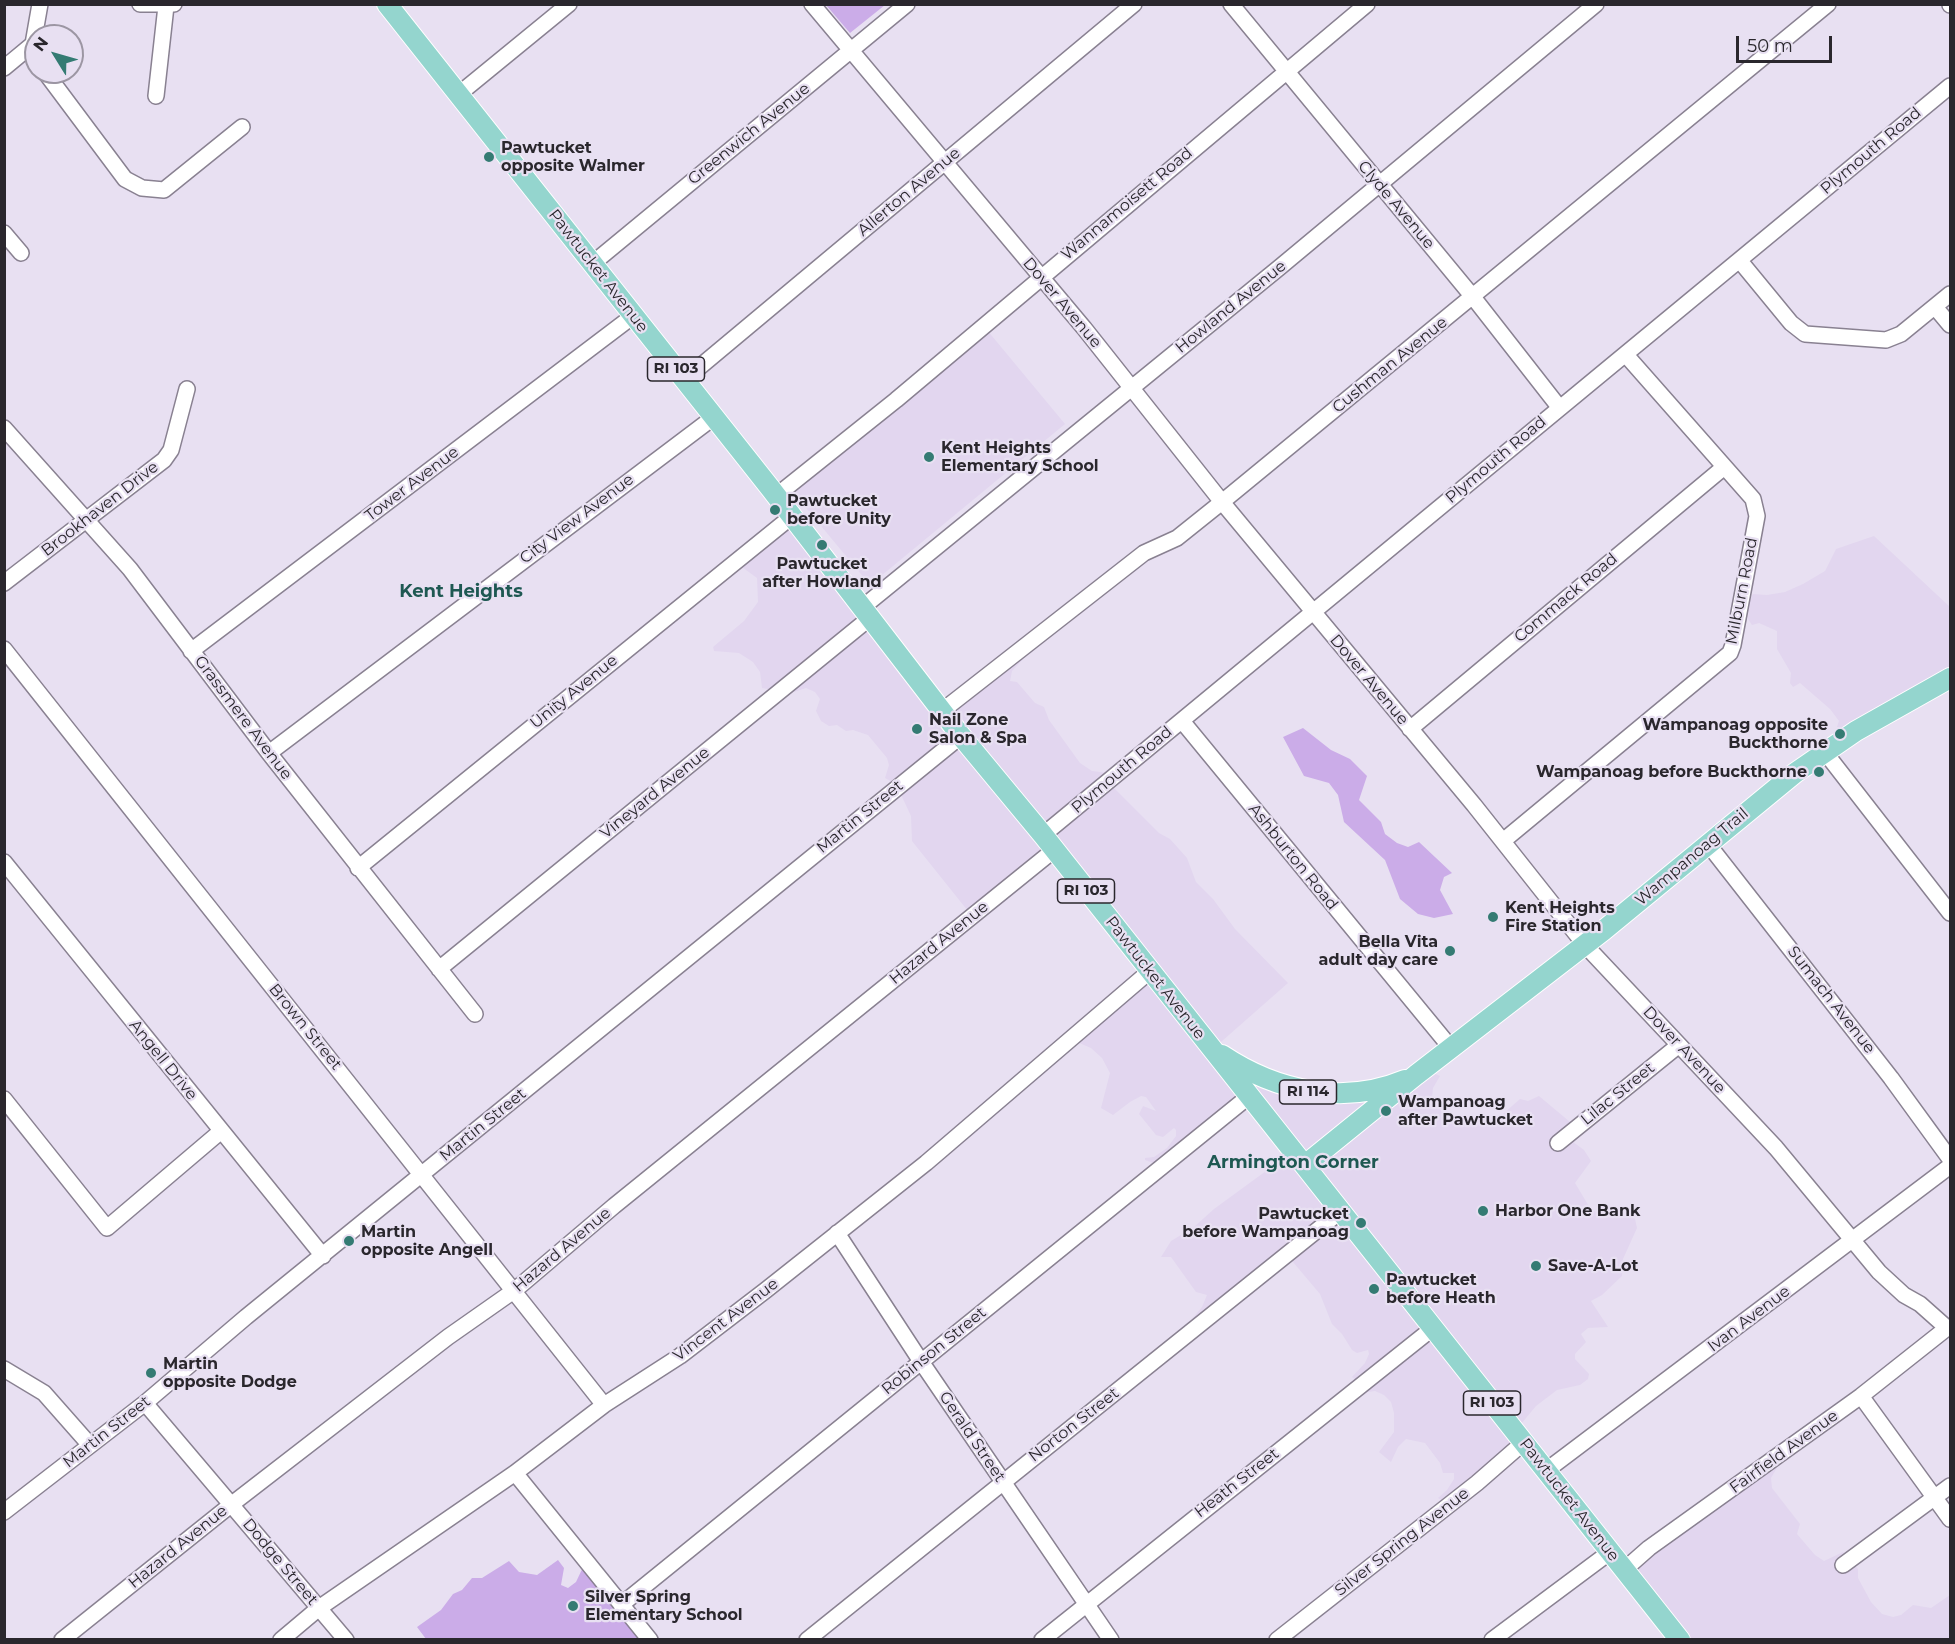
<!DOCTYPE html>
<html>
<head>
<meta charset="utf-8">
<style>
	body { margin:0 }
	#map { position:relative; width:1955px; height:1644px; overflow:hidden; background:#e8e0f2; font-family:Montserrat,sans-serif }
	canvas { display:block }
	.frame { position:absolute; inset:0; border:6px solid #2a272d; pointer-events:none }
	.north { position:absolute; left:24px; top:24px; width:60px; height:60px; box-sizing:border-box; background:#e8e0f2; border:2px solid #9c96a3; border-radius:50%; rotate:307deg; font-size:16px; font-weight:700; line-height:24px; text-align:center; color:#2a272d }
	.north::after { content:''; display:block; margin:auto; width:21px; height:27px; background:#347b73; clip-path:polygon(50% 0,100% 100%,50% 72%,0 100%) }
	.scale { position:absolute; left:1736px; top:36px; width:96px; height:27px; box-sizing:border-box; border:3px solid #2a272d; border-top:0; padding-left:8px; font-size:18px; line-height:21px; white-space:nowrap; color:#2a272d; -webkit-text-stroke:4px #e8e0f2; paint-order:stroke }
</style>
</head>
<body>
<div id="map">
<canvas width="1955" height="1644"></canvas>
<div class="frame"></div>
<div class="north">N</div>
<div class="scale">50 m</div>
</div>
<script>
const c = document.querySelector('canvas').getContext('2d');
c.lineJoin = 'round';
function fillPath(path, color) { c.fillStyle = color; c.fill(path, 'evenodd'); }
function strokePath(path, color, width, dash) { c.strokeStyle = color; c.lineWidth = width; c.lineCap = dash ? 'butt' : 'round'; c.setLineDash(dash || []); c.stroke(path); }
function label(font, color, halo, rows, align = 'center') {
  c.font = font + ' Montserrat,sans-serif'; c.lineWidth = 4.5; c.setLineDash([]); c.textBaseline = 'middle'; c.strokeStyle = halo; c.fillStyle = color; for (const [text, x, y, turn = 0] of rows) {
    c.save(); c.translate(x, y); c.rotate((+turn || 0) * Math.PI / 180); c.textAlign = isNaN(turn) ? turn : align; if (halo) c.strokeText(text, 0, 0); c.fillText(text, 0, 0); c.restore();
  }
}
const built = new Path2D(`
	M 987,330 L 1065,424 L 870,585 L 792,491 Z
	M 790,517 L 942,710 L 1017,652 L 1025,657 L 1012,671 L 1010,681 L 1017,682 L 1035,703 L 1044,707 L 1049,720 L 1080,763 L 1092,771 L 1108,773 L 1113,787 L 1159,833 L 1170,839 L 1187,858 L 1196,882 L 1213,899 L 1235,929 L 1288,983 L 1213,1049 L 1308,1094 L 1427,1070 L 1440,1076 L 1433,1088 L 1432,1098 L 1445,1116 L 1455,1122 L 1463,1122 L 1474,1117 L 1488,1122 L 1496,1120 L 1520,1099 L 1528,1101 L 1539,1096 L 1570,1122 L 1571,1130 L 1565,1136 L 1584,1150 L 1591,1161 L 1575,1183 L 1590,1208 L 1605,1218 L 1630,1211 L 1635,1219 L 1637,1228 L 1623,1259 L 1622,1276 L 1602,1295 L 1591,1301 L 1608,1327 L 1588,1328 L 1581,1334 L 1586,1342 L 1575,1354 L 1575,1359 L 1589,1374 L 1588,1379 L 1580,1385 L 1557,1390 L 1536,1406 L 1521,1424 L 1521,1442 L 1448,1504 L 1438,1498 L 1447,1490 L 1454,1479 L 1454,1473 L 1443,1473 L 1440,1463 L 1425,1443 L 1406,1439 L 1398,1447 L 1391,1462 L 1379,1452 L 1394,1432 L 1394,1413 L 1391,1402 L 1384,1395 L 1375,1391 L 1362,1393 L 1361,1384 L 1352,1377 L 1365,1363 L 1369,1354 L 1368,1350 L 1357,1353 L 1352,1350 L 1342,1334 L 1332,1324 L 1320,1294 L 1287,1255 L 1202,1324 L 1192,1319 L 1202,1307 L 1207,1295 L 1196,1292 L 1171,1257 L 1161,1257 L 1171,1241 L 1194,1227 L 1214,1209 L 1292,1152 L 1246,1098 L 1162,1166 L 1145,1160 L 1145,1158 L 1154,1157 L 1167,1148 L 1176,1136 L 1176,1130 L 1174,1128 L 1163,1137 L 1156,1135 L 1139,1114 L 1143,1106 L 1156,1111 L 1146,1097 L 1141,1096 L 1130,1102 L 1113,1115 L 1101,1108 L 1110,1073 L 1102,1058 L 1091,1048 L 1077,1042 L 1150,970 L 1053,850 L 972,916 L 912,841 L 911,816 L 896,784 L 885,778 L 889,765 L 887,758 L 868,735 L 853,730 L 846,731 L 837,725 L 829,726 L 821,721 L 816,711 L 820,699 L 815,692 L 806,688 L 794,692 L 792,689 L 779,691 L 762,688 L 760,672 L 753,662 L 739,653 L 714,651 L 713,647 L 744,621 L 758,602 L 757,578 L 735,562 Z
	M 1874,536 L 1950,607 L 1950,682 L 1846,728 L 1837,727 L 1839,721 L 1830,709 L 1800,683 L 1793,687 L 1790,683 L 1791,673 L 1777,649 L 1777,631 L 1759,623 L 1752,625 L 1748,619 L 1750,599 L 1753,594 L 1767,595 L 1785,592 L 1803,584 L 1825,571 L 1836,549 Z
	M 1771,1461 L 1778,1466 L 1771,1478 L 1772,1488 L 1800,1524 L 1797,1534 L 1815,1555 L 1824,1561 L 1843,1552 L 1858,1569 L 1858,1578 L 1871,1602 L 1882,1614 L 1893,1617 L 1901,1615 L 1913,1605 L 1931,1608 L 1950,1595 L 1950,1639 L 1678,1639 L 1630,1563 Z`);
const green = new Path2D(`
	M 826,5 L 885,5 L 850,33 Z
	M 1303,728 L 1331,750 L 1350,759 L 1367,776 L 1359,800 L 1381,822 L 1385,834 L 1397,843 L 1408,847 L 1419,842 L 1452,873 L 1444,877 L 1440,890 L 1453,914 L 1434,918 L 1418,914 L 1400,899 L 1385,860 L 1344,822 L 1338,795 L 1329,783 L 1304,776 L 1283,737 Z
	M 558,1560 L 564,1568 L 561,1585 L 568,1588 L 576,1582 L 585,1563 L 648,1639 L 426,1639 L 417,1627 L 441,1610 L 453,1594 L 462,1590 L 472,1578 L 482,1578 L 509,1561 L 519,1572 L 537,1575 Z`);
const minor = new Path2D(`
	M 140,4 L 174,4
	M 812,4 L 1084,328 L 1222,502 L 1474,805 L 1585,945 L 1776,1148 L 1879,1272 L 1904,1295 L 1920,1304 L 1947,1328 L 1861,1396 L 1649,1548 L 1624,1570
	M 1231,4 L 1473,297 L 1559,407
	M 1950,4 L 1950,5
	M 4,68 L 33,44 L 40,4
	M 45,72 L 125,179 L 142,188 L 164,190 L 242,127
	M 459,94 L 569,4
	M 156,96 L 166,6
	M 4,233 L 21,253
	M 1740,261 L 1791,323 L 1805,334 L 1886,340 L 1901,334 L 1950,294
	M 592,264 L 907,4
	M 1935,307 L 1950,325
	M 684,380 L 1134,4
	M 4,428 L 130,569 L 269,753 L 475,1014
	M 776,496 L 896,400 L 1367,4
	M 4,583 L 164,460 L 171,450 L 187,389
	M 863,607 L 1280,267 L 1596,4
	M 4,649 L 604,1405
	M 191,651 L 633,316
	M 942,711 L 1144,553 L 1177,538 L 1222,502 L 1828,4
	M 1182,721 L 1451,1048
	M 1410,729 L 1723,468
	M 1824,751 L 1950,913
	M 269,753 L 714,417
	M 1043,835 L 1950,86
	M 1503,841 L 1730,653 L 1733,645 L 1757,516 L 1753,499 L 1626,355
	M 1708,844 L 1891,1078 L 1950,1159
	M 4,862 L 323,1256
	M 358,868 L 791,517
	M 439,969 L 871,617
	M 4,1099 L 107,1228 L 220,1132
	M 1558,1143 L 1679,1045
	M 837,1233 L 922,1363 L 1111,1640
	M 4,1369 L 44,1393 L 89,1444
	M 1861,1396 L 1950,1519
	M 145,1403 L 346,1640
	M 1547,1470 L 1950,1166
	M 515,1473 L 650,1640
	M 4,1512 L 145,1403 L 246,1317 L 961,736
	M 1843,1565 L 1950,1486
	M 621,1605 L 1248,1097
	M 62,1640 L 232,1504 L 448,1337 L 515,1290 L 614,1206 L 1054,850
	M 281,1640 L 319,1608 L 515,1473 L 604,1405 L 680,1356 L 766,1290 L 926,1163 L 1150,971
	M 807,1640 L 1341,1211
	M 1042,1640 L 1433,1328
	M 1277,1640 L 1477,1483 L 1524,1442
	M 1492,1640 L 1610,1552`);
const major = new Path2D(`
	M 387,4 L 771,489 L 961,736 L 1043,835 L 1680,1640
	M 1222,1055 C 1276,1091 1343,1106 1405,1080
	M 1305,1165 L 1416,1075 L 1604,930 L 1795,773 L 1856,731 L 1950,678`);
const markers = [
	[489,157,6,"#347b73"],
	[929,457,6,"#347b73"],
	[775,510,6,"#347b73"],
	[822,545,6,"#347b73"],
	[917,729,6,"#347b73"],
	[1840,734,6,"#347b73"],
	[1819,772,6,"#347b73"],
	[1493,917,6,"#347b73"],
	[1450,951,6,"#347b73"],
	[1386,1111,6,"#347b73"],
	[1483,1211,6,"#347b73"],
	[1361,1223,6,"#347b73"],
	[349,1241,6,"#347b73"],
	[1536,1266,6,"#347b73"],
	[1374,1289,6,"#347b73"],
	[151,1373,6,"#347b73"],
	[573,1606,6,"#347b73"]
];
const shields = [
	[676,369,57],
	[1086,891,57],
	[1308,1092,57],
	[1492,1403,57]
];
const shieldNames = [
	["RI 103",676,369],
	["RI 103",1086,891],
	["RI 114",1308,1092],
	["RI 103",1492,1403]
];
const streetNames = [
	["Greenwich Avenue",749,134,-39],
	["Plymouth Road",1871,151,-40],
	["Allerton Avenue",909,192,-40],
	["Wannamoisett Road",1127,204,-40],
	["Clyde Avenue",1396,205,50],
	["Pawtucket Avenue",598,271,52],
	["Dover Avenue",1062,303,50],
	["Howland Avenue",1231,307,-39],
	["Cushman Avenue",1390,365,-39],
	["Plymouth Road",1496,460,-40],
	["Tower Avenue",412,484,-37],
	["Brookhaven Drive",100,509,-38],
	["City View Avenue",577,519,-37],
	["Milburn Road",1742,591,-79],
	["Commack Road",1566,598,-40],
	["Dover Avenue",1369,680,50],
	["Unity Avenue",574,692,-39],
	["Grassmere Avenue",243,718,53],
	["Plymouth Road",1122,770,-40],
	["Vineyard Avenue",655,793,-39],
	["Martin Street",860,817,-39],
	["Ashburton Road",1293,857,51],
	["Wampanoag Trail",1692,857,-40],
	["Hazard Avenue",939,943,-39],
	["Pawtucket Avenue",1155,978,52],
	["Sumach Avenue",1831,1000,52],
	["Brown Street",305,1027,51],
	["Dover Avenue",1684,1050,47],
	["Angell Drive",163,1060,51],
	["Lilac Street",1618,1094,-39],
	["Martin Street",483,1125,-39],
	["Hazard Avenue",562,1250,-40],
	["Ivan Avenue",1749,1319,-37],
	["Vincent Avenue",726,1320,-37],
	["Robinson Street",934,1351,-39],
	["Norton Street",1074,1425,-38],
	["Martin Street",107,1432,-38],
	["Gerald Street",972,1437,56],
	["Fairfield Avenue",1784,1452,-36],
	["Heath Street",1237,1483,-38],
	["Pawtucket Avenue",1569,1500,52],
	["Silver Spring Avenue",1402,1542,-38],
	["Hazard Avenue",178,1547,-39],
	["Dodge Street",280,1562,50]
];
const poiNames = [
	["Pawtucket",501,148],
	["opposite Walmer",501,166],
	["Kent Heights",941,448],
	["Elementary School",941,466],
	["Pawtucket",787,501],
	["before Unity",787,519],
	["Pawtucket",822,564,"center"],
	["after Howland",822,582,"center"],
	["Nail Zone",929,720],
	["Salon & Spa",929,738],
	["Wampanoag opposite",1828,725,"right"],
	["Buckthorne",1828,743,"right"],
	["Wampanoag before Buckthorne",1807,772,"right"],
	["Kent Heights",1505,908],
	["Fire Station",1505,926],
	["Bella Vita",1438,942,"right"],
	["adult day care",1438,960,"right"],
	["Wampanoag",1398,1102],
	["after Pawtucket",1398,1120],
	["Harbor One Bank",1495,1211],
	["Pawtucket",1349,1214,"right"],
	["before Wampanoag",1349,1232,"right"],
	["Martin",361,1232],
	["opposite Angell",361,1250],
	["Save-A-Lot",1548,1266],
	["Pawtucket",1386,1280],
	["before Heath",1386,1298],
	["Martin",163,1364],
	["opposite Dodge",163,1382],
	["Silver Spring",585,1597],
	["Elementary School",585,1615]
];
const neighbourhoodNames = [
	["Kent Heights",461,592],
	["Armington Corner",1293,1163]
];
fillPath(built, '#e2d6ef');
fillPath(green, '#cbace8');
strokePath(minor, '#898191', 18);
strokePath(major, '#fff', 22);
strokePath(minor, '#fff', 15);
strokePath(major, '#94d5ce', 20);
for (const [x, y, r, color] of markers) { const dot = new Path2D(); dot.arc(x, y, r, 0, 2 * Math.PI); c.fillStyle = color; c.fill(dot); strokePath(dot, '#e8e0f2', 2); }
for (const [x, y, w] of shields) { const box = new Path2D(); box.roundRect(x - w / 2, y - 12, w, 24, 4.5); c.fillStyle = '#e8e0f2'; c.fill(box); strokePath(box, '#2a272d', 1.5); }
label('bold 15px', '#2a272d', null, shieldNames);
label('16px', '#2a272d', '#e8e0f2', streetNames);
label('bold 16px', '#2a272d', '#e8e0f2', poiNames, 'left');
label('bold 18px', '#1e5852', '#e8e0f2', neighbourhoodNames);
</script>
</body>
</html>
